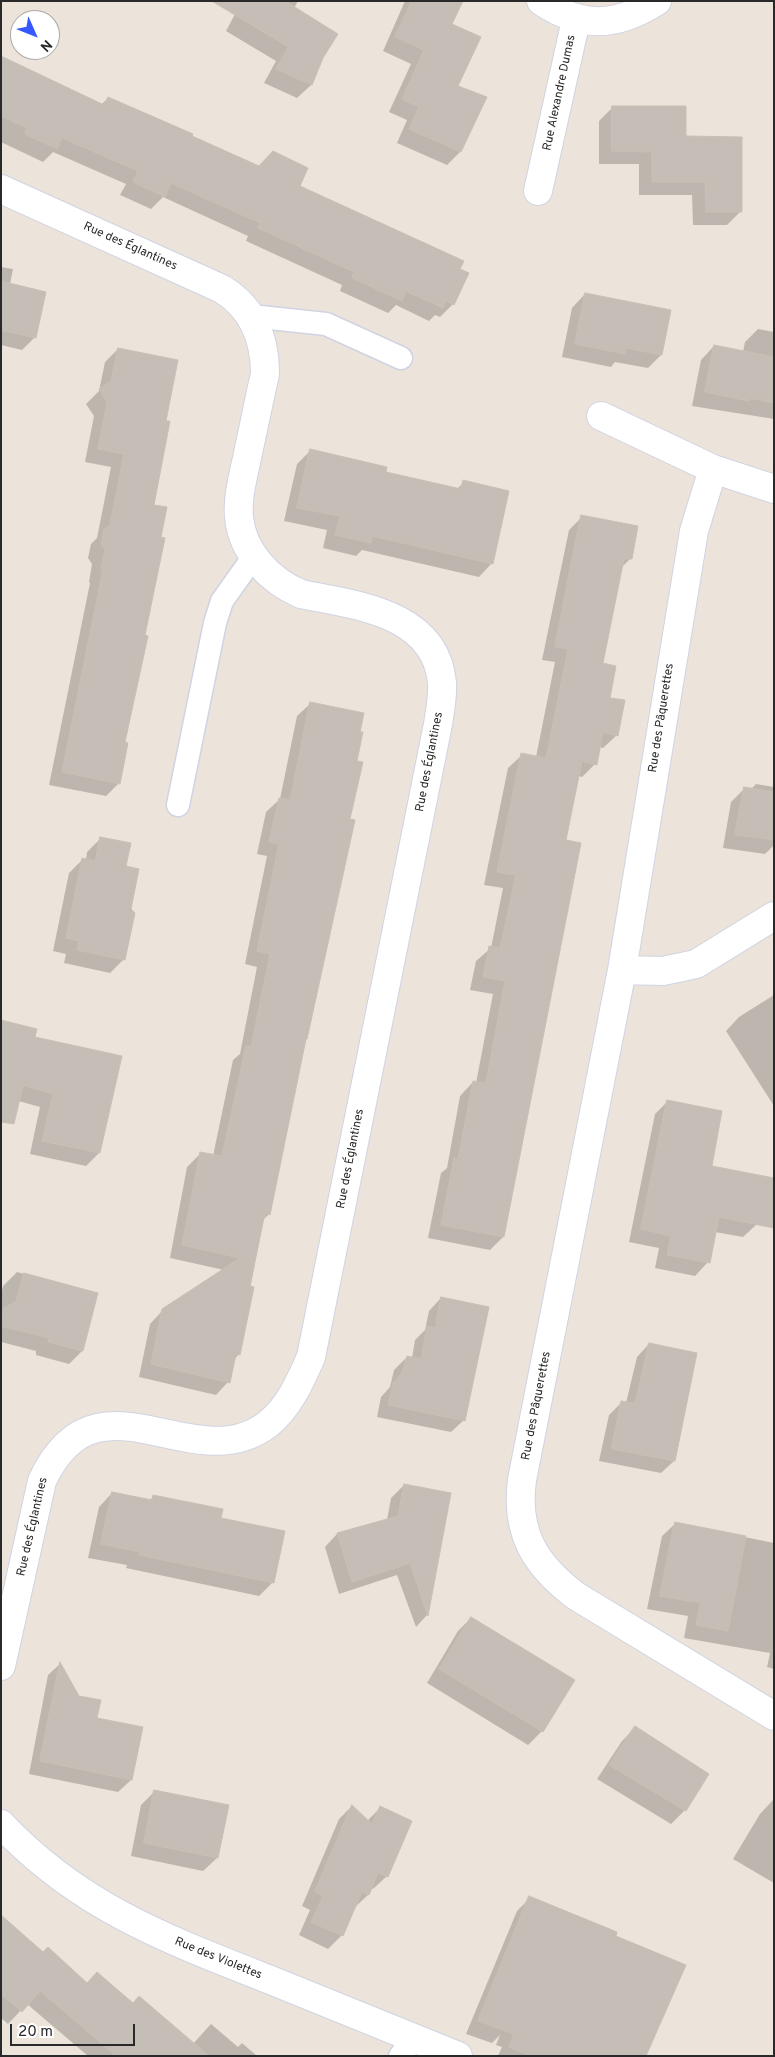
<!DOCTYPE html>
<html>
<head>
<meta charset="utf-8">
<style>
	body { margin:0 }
	#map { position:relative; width:775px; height:2057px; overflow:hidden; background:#ece4da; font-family:Overpass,sans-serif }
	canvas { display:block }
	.frame { position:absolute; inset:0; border:2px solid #292929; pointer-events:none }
	.north { position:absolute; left:10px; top:10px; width:50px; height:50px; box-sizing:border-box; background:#fff; border:1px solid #a9a9a9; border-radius:50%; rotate:134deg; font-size:14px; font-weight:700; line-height:20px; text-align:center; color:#292929 }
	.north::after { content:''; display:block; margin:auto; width:18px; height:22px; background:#3559fe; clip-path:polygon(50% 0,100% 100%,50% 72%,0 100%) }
	.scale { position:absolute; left:10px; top:2024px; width:125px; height:22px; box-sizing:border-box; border:2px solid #292929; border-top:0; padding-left:6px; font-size:15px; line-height:18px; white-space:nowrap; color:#292929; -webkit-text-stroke:4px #fff; paint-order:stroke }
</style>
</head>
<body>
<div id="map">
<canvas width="775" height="2057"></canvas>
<div class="frame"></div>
<div class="north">N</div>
<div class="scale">20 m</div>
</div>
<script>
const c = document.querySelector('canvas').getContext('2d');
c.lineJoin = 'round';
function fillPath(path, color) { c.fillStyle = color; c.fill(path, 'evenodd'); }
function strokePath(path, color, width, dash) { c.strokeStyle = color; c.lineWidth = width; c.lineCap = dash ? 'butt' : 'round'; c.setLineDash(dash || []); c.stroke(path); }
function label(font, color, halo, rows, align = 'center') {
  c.font = font + ' Overpass,sans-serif'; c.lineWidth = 4.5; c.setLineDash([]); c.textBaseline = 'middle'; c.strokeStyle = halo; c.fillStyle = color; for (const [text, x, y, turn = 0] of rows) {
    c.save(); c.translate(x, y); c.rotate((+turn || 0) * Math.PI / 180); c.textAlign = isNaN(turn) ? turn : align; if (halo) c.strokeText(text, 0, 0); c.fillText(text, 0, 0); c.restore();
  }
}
const shadow = new Path2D(`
	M 242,1 L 298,1 L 294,8 L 322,58 L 311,85 L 297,98 L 264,83 L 276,61 L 226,31 Z
	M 405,1 L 461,1 L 451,25 L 460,152 L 447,165 L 397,143 L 407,120 L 389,112 L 411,64 L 383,51 Z
	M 1,58 L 101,105 L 108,98 L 298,187 L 459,270 L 453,304 L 440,317 L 435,315 L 429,321 L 396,305 L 388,313 L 340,291 L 342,285 L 246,241 L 248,236 L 163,197 L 151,209 L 120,195 L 126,184 L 53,152 L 43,162 L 1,142 Z
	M 613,107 L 685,137 L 741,211 L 727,225 L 693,225 L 692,195 L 639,195 L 639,164 L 599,164 L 599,121 Z
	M 1,267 L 13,269 L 10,284 L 35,337 L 22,350 L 1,345 Z
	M 585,294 L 661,355 L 648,368 L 615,362 L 611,367 L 562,357 L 572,308 Z
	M 758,329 L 774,332 L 774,419 L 692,406 L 701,360 L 714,346 L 743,352 L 745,342 Z
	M 118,349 L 165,422 L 152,506 L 144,636 L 124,743 L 119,783 L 106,796 L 49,785 L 90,583 L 89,582 L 92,564 L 88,558 L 91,544 L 97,538 L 111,467 L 85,462 L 94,416 L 86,404 L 99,391 L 105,362 Z
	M 310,451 L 385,473 L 457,489 L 464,482 L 492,563 L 479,577 L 362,550 L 356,556 L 323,548 L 327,530 L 284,521 L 297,464 Z
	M 582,517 L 630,559 L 621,568 L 602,664 L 617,735 L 603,748 L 599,747 L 595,764 L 582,777 L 578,776 L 565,841 L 579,844 L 503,1237 L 490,1250 L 428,1238 L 441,1173 L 447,1168 L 460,1096 L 473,1082 L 476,1083 L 493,994 L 470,990 L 476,961 L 491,948 L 503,888 L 484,885 L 508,768 L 522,755 L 536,757 L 555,662 L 542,660 L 569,530 Z
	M 310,704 L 356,762 L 348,820 L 269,1214 L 262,1221 L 239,1354 L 234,1360 L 228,1382 L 216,1395 L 139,1377 L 150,1324 L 163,1310 L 224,1270 L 170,1258 L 187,1167 L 200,1154 L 213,1156 L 233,1060 L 240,1054 L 257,967 L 245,964 L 267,856 L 257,854 L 266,812 L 280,799 L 297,716 Z
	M 756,784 L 774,787 L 774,845 L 765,854 L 723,848 L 731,802 L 745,788 L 751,789 Z
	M 101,838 L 125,867 L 130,909 L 124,959 L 110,973 L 64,963 L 66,954 L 53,951 L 69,873 L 83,859 L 86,860 L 87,852 Z
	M 774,995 L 774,1106 L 726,1031 L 739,1017 Z
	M 34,1038 L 99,1153 L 86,1166 L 30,1154 L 40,1107 L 1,1096 Z
	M 668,1101 L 710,1167 L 757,1224 L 743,1237 L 715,1232 L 708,1262 L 695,1276 L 655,1268 L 659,1248 L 629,1242 L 655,1114 Z
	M 17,1272 L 96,1294 L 82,1351 L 69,1364 L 36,1355 L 36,1351 L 1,1342 L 1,1294 L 3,1286 Z
	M 441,1298 L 464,1420 L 451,1432 L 377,1417 L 381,1397 L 390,1387 L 394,1370 L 407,1357 L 412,1358 L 415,1340 L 425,1330 L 429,1311 Z
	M 649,1344 L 674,1461 L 661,1473 L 599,1461 L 609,1415 L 622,1402 L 626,1403 L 637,1357 Z
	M 404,1485 L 450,1494 L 427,1615 L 416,1627 L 397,1575 L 339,1594 L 325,1547 L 337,1534 L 387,1520 L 391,1498 Z
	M 112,1493 L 149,1501 L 154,1496 L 220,1519 L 273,1582 L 259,1596 L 126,1568 L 127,1565 L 88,1558 L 99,1507 Z
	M 676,1523 L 774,1543 L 774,1669 L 767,1667 L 770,1653 L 684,1638 L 688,1616 L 647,1609 L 662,1536 Z
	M 471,1618 L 573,1680 L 542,1731 L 528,1745 L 427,1683 L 458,1631 Z
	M 60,1664 L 78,1697 L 96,1719 L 141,1728 L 131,1780 L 118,1792 L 29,1774 L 48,1675 Z
	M 635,1728 L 708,1774 L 685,1810 L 671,1824 L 597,1779 L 622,1741 Z
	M 155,1791 L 217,1858 L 203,1871 L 131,1856 L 141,1805 Z
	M 773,1800 L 774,1801 L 774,1883 L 733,1859 L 760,1814 Z
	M 352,1806 L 367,1821 L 380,1808 L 387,1876 L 373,1889 L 370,1888 L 368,1895 L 354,1908 L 342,1935 L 328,1949 L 299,1935 L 310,1910 L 302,1906 L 339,1819 Z
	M 530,1898 L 614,1936 L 645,2056 L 498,2056 L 502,2047 L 496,2045 L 500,2035 L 492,2043 L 466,2034 L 517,1911 Z
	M 1,1918 L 119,2050 L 113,2056 L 88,2056 L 27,2004 L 8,2024 L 1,2018 Z
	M 211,2024 L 238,2047 L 242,2043 L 257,2056 L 182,2056 Z`);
const building = new Path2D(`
	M 212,1 L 285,1 L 338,34 L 323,58 L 312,85 L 276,69 L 288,47 Z
	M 412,1 L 463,1 L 452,24 L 481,37 L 458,86 L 487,97 L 461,152 L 409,129 L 419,107 L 402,99 L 424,50 L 395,37 Z
	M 1,56 L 104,105 L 108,97 L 193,134 L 192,136 L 259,166 L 273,151 L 308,168 L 300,186 L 464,261 L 460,269 L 469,273 L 454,305 L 446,301 L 443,308 L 406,291 L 402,301 L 352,278 L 354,272 L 258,228 L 260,223 L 171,183 L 165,197 L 133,182 L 138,171 L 62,138 L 57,149 L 25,134 L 27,128 L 1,116 Z
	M 612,106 L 686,106 L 686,136 L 742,137 L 742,212 L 706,212 L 705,182 L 652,182 L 652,152 L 612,151 Z
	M 1,281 L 46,292 L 36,338 L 1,330 Z
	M 585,293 L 671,310 L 662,355 L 626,348 L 625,354 L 575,344 Z
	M 714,345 L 774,357 L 774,403 L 749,398 L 749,401 L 705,392 Z
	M 118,348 L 178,360 L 166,421 L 170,421 L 154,505 L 167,507 L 161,537 L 165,538 L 145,635 L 148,636 L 125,742 L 128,743 L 120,784 L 62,772 L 103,569 L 101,569 L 105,550 L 101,544 L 104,529 L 110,525 L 124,454 L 98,449 L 107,402 L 99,389 L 111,381 Z
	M 310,449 L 387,467 L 386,472 L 461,489 L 463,480 L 509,491 L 493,564 L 372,536 L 371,543 L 335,535 L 340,516 L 297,508 Z
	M 581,515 L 638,526 L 632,559 L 624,559 L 603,663 L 616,666 L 610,698 L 625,700 L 618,736 L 603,732 L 597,765 L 582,761 L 566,840 L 581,843 L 504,1237 L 441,1225 L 454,1158 L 458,1159 L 473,1081 L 486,1083 L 505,981 L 483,977 L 489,946 L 500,948 L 516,875 L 497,872 L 521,753 L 546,758 L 568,649 L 555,647 Z
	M 310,702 L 364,713 L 360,732 L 363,732 L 357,761 L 363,762 L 350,819 L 355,820 L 307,1039 L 306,1039 L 270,1215 L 265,1213 L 250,1286 L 254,1287 L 240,1355 L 236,1354 L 230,1383 L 151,1364 L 162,1309 L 240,1258 L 182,1245 L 200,1152 L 222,1156 L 246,1046 L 251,1047 L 270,954 L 257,951 L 279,844 L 269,842 L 279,798 L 290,800 Z
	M 744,787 L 774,792 L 774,840 L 735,835 Z
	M 100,837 L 131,843 L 126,866 L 139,869 L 131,909 L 135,913 L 125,960 L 77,950 L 79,941 L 66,938 L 82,858 L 95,861 Z
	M 1,1020 L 37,1029 L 35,1037 L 122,1056 L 100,1153 L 42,1141 L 53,1094 L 23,1085 L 14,1124 L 1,1122 Z
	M 667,1100 L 722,1111 L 712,1166 L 774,1178 L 774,1228 L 719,1217 L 710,1263 L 667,1255 L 671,1236 L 641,1229 Z
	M 24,1273 L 98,1293 L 83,1351 L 48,1342 L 49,1338 L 1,1326 L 1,1310 L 16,1301 Z
	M 441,1297 L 489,1307 L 465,1421 L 388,1405 L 393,1383 L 402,1373 L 407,1356 L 421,1359 L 427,1326 L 435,1328 Z
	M 649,1343 L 697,1353 L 675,1461 L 611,1449 L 621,1401 L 635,1403 Z
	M 404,1484 L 451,1493 L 428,1616 L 410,1563 L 352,1582 L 337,1533 L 398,1516 Z
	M 112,1492 L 152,1500 L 153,1495 L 223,1509 L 221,1518 L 285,1531 L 274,1583 L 139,1555 L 140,1552 L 101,1544 Z
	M 675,1522 L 746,1536 L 728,1631 L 696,1625 L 700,1603 L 660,1596 Z
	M 471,1617 L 575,1680 L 543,1732 L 439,1669 Z
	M 60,1662 L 79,1696 L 101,1700 L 97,1718 L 143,1727 L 132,1780 L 40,1761 Z
	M 635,1726 L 709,1774 L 686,1811 L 609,1765 Z
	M 154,1790 L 229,1805 L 218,1858 L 144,1843 Z
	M 352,1805 L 372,1824 L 380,1806 L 412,1821 L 388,1877 L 378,1873 L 369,1895 L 362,1892 L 343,1936 L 311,1922 L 323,1896 L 315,1892 Z
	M 529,1896 L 617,1932 L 616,1936 L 686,1965 L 646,2056 L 530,2056 L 509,2047 L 514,2034 L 478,2021 Z
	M 1,1915 L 43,1952 L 48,1947 L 87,1983 L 97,1972 L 133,2003 L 139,1996 L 209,2056 L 116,2056 L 40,1991 L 22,2012 L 1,1994 Z`);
const service = new Path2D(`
	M 251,316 L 326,324 L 401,358
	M 178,805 L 215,623 L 222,601 L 254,556
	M 400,2056 L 415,2038`);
const minor = new Path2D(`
	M 541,1 C 582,28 615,28 657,1
	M 1,189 L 222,289 C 253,308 265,338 265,374 C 259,400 254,426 248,453 C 244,474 237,496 239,517 C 242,552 270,581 301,594 C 354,605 436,612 442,683 C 443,696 440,711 438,724 L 311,1357 C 300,1382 289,1407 268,1424 C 193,1482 97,1362 42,1481 L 1,1666
	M 538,191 L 576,20
	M 601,416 L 713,469 L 774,489
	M 713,469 L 694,531 L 622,970 L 522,1480 C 515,1533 535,1565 576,1596 L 774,1716
	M 622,970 L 663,971 L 696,964 L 774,916
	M 1,1824 C 78,1906 166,1939 268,1979 C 331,2005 395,2030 458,2056`);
const streetNames = [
	["Rue Alexandre Dumas",560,93,-78],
	["Rue des Églantines",130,247,24],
	["Rue des Pâquerettes",662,718,-81],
	["Rue des Églantines",430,762,-79],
	["Rue des Églantines",351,1159,-79],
	["Rue des Pâquerettes",537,1406,-79],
	["Rue des Églantines",33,1527,-77],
	["Rue des Violettes",218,1959,22]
];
fillPath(shadow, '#0003');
fillPath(building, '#c4beb7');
strokePath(building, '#c7c0b4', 1);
strokePath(service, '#d0d3e2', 25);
strokePath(minor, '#d0d3e2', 30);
strokePath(service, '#fff', 22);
strokePath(minor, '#fff', 28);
label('12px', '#292929', '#fff', streetNames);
</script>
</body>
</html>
